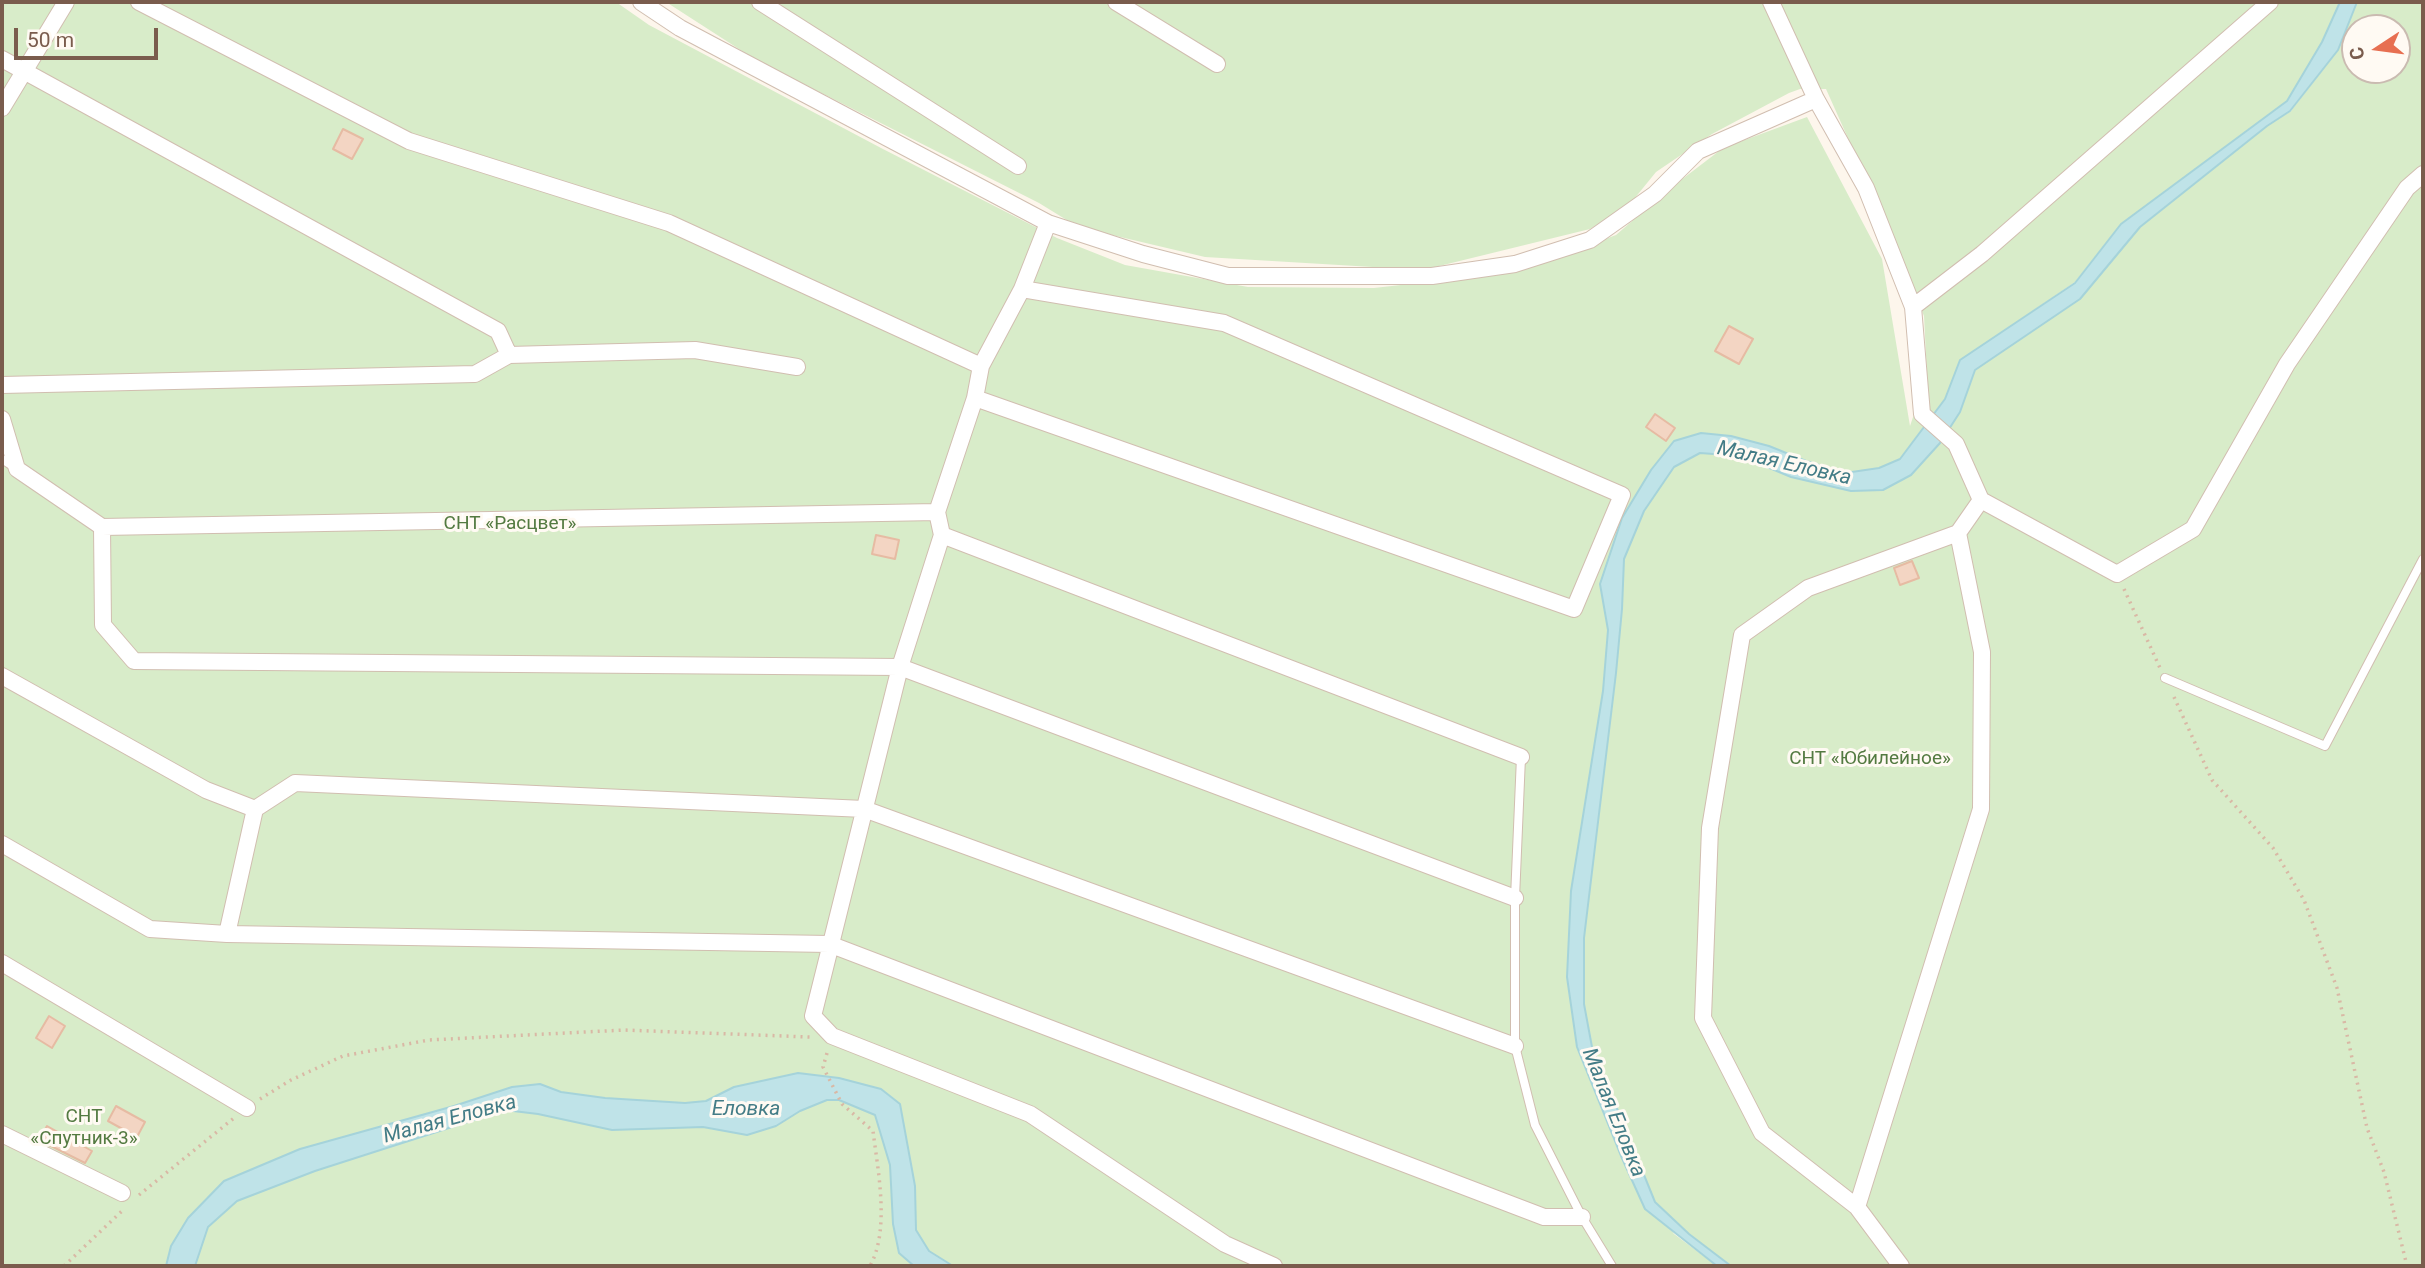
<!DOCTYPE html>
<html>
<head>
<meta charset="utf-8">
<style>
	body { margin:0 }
	#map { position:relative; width:2425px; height:1268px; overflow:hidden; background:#fdf6ec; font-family:Roboto,sans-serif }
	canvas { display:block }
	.frame { position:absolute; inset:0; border:4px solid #7a5c4d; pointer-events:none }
	.north { position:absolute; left:2341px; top:14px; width:70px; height:70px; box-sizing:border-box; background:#fffaf3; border:2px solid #cabbb1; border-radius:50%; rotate:257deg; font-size:19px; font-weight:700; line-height:28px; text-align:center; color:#7a5c4d }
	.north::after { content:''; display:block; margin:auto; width:24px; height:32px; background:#e76f51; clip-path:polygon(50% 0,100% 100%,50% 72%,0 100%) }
	.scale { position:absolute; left:14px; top:28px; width:144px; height:32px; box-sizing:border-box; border:4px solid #7a5c4d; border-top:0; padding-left:9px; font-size:21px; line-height:24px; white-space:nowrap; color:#7a5c4d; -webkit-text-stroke:5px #fffaf3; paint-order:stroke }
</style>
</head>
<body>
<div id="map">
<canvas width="2425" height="1268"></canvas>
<div class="frame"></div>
<div class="north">С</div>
<div class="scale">50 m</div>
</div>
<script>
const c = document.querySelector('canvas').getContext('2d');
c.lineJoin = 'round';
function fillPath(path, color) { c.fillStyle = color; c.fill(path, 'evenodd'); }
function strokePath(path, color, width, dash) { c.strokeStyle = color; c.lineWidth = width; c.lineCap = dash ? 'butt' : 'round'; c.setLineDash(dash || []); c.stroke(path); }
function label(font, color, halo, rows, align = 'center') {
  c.font = font + ' Roboto,sans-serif'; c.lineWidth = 6; c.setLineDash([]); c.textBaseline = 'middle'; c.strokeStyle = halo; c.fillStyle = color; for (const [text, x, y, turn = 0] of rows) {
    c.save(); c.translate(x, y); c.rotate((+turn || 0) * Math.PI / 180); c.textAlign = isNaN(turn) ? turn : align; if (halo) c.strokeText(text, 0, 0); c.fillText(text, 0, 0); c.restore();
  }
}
const green = new Path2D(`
	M 2,2 L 616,2 L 649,25 L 881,148 L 1057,238 L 1125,265 L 1248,287 L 1374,288 L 1517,272 L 1616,235 L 1668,190 L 1723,148 L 1807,117 L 1882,259 L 1910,426 L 1927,375 L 1924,316 L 1889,230 L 1826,89 L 1800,89 L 1789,93 L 1712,134 L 1656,172 L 1630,204 L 1590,229 L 1423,270 L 1205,257 L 1078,227 L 1039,203 L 756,60 L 666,2 L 2340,2 L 2322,42 L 2287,101 L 2121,224 L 2075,282 L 1961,360 L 1945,399 L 1900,459 L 1879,468 L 1845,473 L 1806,461 L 1769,446 L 1731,436 L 1674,441 L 1600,584 L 1608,630 L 1603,691 L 1583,824 L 1567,977 L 1577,1047 L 1621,1156 L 1674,1234 L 1717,1266 L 953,1266 L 929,1251 L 916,1230 L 915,1186 L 900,1104 L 881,1089 L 839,1078 L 734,1087 L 706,1101 L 685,1103 L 605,1098 L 561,1092 L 540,1084 L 512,1087 L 454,1106 L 300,1149 L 224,1181 L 171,1246 L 166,1266 L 2,1266 Z
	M 2357,2 L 2423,2 L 2423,1266 L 1731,1266 L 1689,1234 L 1655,1202 L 1592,1047 L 1584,1004 L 1584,938 L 1616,673 L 1622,609 L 1624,558 L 1644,511 L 1674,467 L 1700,453 L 1741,456 L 1791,477 L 1883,490 L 1960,412 L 1975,370 L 2080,299 L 2140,227 L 2267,126 L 2291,111 L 2338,50 ZM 2355,28 L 2397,28 L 2397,70 L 2355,70 Z
	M 827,1100 L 839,1100 L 875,1114 L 890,1165 L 893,1224 L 899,1252 L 914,1266 L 195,1266 L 208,1227 L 237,1201 L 315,1171 L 505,1110 L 538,1114 L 612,1130 L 703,1127 L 747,1135 L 776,1126 L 800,1111 Z`);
const water = new Path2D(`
	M 2340,2 L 2357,2 L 2338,50 L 2290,111 L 2267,126 L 2140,227 L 2080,299 L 1975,370 L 1960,412 L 1940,443 L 1911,475 L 1883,490 L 1851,491 L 1791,477 L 1741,456 L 1700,453 L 1674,467 L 1644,511 L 1624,559 L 1622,609 L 1616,673 L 1584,938 L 1584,1004 L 1592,1047 L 1655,1202 L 1689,1234 L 1731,1266 L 1717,1266 L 1645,1209 L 1621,1156 L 1577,1047 L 1567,977 L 1571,891 L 1603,691 L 1608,630 L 1600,584 L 1622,518 L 1651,470 L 1674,441 L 1701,433 L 1731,436 L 1769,446 L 1806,461 L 1845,473 L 1879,468 L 1900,459 L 1945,399 L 1960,360 L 2075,283 L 2121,224 L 2287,101 L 2322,42 Z
	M 798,1073 L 839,1078 L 881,1089 L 900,1104 L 915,1186 L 916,1230 L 929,1251 L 953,1266 L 914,1266 L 899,1253 L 893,1224 L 890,1165 L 875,1115 L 839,1100 L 827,1100 L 800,1111 L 776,1126 L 747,1135 L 703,1127 L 612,1130 L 538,1114 L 505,1110 L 315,1171 L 237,1201 L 208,1227 L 195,1266 L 166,1266 L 171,1246 L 188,1218 L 224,1181 L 300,1149 L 454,1106 L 512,1087 L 540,1084 L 561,1092 L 605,1098 L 685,1103 L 706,1101 L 734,1087 Z`);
const building = new Path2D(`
	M 343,129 L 363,139 L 352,159 L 333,149 Z
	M 1729,326 L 1753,339 L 1739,364 L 1715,351 Z
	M 1655,414 L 1675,428 L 1666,441 L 1646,427 Z
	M 876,535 L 899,540 L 895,559 L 872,554 Z
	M 1912,561 L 1919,578 L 1900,585 L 1894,568 Z
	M 49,1016 L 65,1026 L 52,1048 L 36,1038 Z
	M 116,1106 L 145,1122 L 137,1137 L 108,1121 Z
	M 47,1126 L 92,1151 L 85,1163 L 39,1140 Z`);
const path = new Path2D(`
	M 2124,589 L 2160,668
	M 2174,697 L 2212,780 L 2273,848 L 2304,900 L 2337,988 L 2367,1128 L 2384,1172 L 2407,1266
	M 827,1053 L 823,1067 L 842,1104 L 873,1131 C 878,1171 890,1230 870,1266
	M 260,1099 L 291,1080 L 343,1056 L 429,1040 L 624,1030 L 810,1037
	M 139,1195 L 234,1118
	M 64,1266 L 123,1210`);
const service = new Path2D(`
	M 2,459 L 14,467
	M 2165,678 L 2325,746 L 2423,559
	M 1521,757 L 1515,898 L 1515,1046 L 1535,1125 L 1582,1217 L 1612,1266`);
const minor = new Path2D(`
	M 139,2 L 409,141 L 669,223 L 981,366
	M 641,2 L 680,28 L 1048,223 L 1143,254 L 1228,276 L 1432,276 L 1515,264 L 1590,240 L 1655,194 L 1698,151 L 1816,99
	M 760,2 L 1018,166
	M 1116,2 L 1217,64
	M 1771,2 L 1816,99 L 1866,188 L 1913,307 L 1922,414 L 1956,444 L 1981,500 L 2117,574 L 2193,529 L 2287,364 L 2407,188 L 2423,174
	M 2,59 L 498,331 L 509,355
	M 2,108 L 66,2
	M 1048,223 L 1022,289 L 981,366 L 975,398 L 937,512 L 942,535 L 900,667 L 813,1016 L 832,1036 L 1030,1114 L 1225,1244 L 1274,1266
	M 1913,307 L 1982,254 L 2270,2
	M 2,385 L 475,374 L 509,355 L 695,350 L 797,367
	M 975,398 L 1574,609 L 1622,495 L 1224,323 L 1022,289
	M 2,419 L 17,469 L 102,527 L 103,625 L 134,661 L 900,667 L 1515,898
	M 102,527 L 937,512
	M 942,535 L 1521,757
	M 2,676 L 206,790 L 255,809
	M 2,844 L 150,929 L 227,934 L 829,944 L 1544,1217 L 1582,1217
	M 227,934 L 255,809 L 295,783 L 864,809 L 1515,1046
	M 2,963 L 247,1108
	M 2,1134 L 122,1193
	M 1857,1207 L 1981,809 L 1982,652 L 1958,533
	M 1901,1266 L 1857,1207 L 1762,1133 L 1703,1018 L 1710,828 L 1742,635 L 1808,588 L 1958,533 L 1981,500`);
const parkNames = [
	["СНТ «Расцвет»",510,524],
	["СНТ «Юбилейное»",1870,759],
	["СНТ",84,1117],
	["«Спутник-3»",84,1139]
];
const waterNames = [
	["Малая Еловка",1784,464,13],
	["Еловка",746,1110],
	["Малая Еловка",1613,1113,68],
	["Малая Еловка",450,1120,-15]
];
fillPath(green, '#d8ecc9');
fillPath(water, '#bfe3e8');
strokePath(water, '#a5d3da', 2);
fillPath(building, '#f3d5c3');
strokePath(building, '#e6bba3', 2);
strokePath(service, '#d1beb0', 10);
strokePath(minor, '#d1beb0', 18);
strokePath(path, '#d9b8a5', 3.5, [2, 5]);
strokePath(service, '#fff', 8);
strokePath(minor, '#fff', 16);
label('19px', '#537a41', '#fffaf3', parkNames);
label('italic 21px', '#437c86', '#fffaf3', waterNames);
</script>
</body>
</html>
